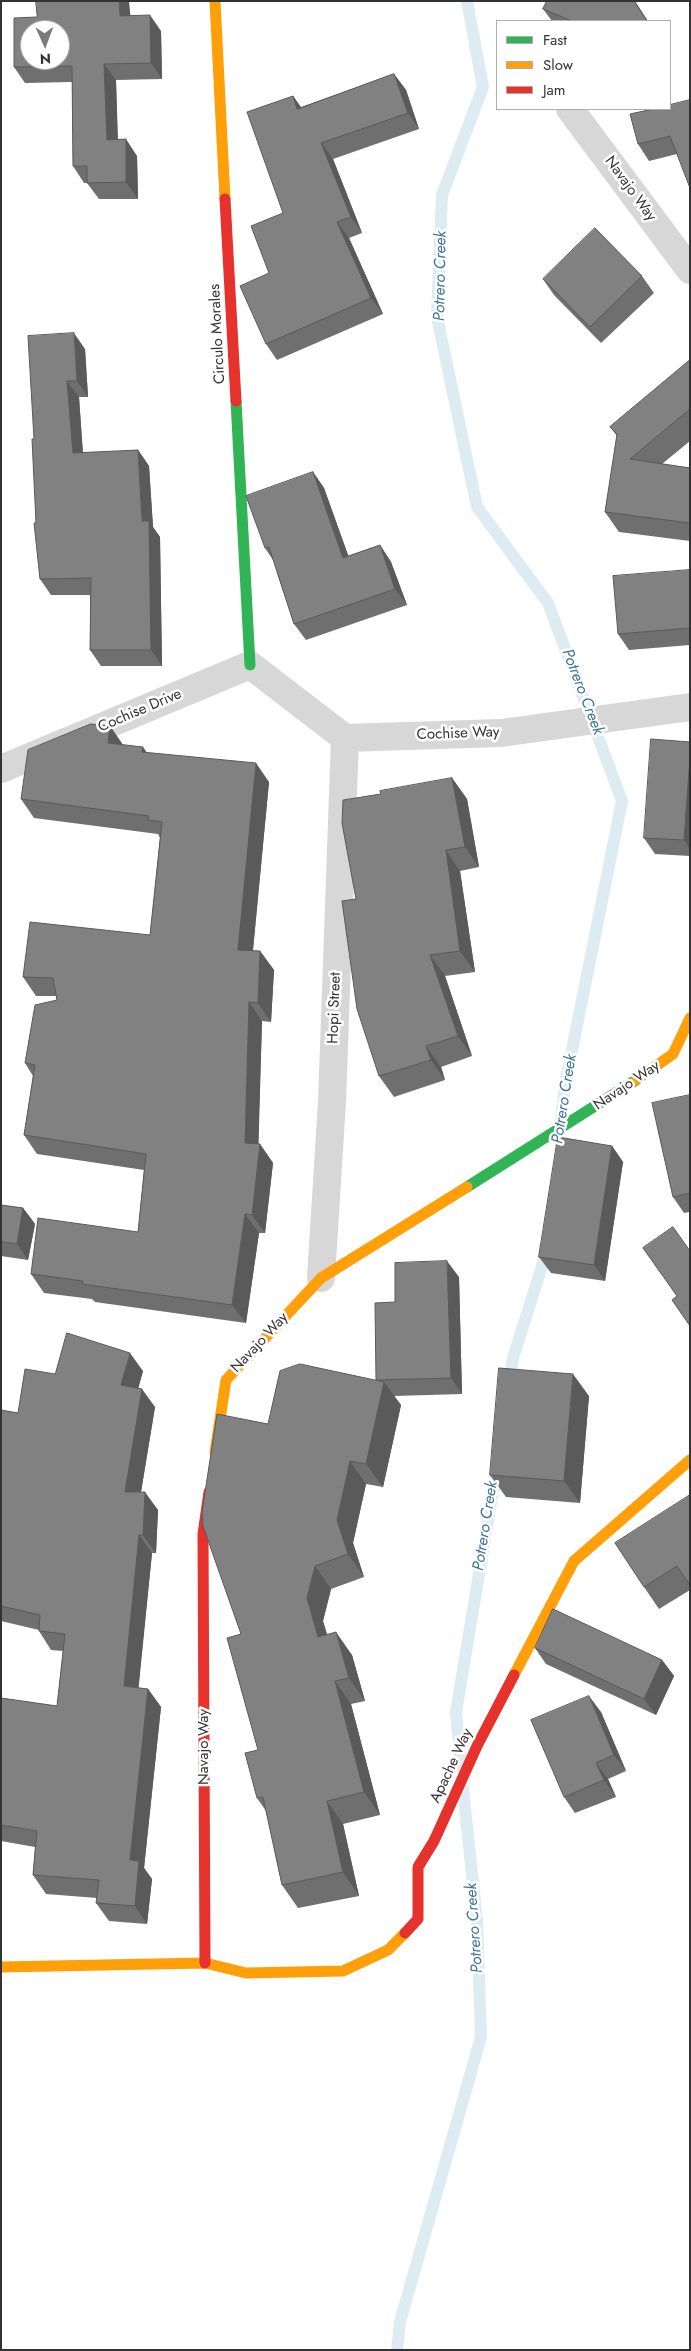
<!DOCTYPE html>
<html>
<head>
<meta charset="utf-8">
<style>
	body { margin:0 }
	#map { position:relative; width:691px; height:2351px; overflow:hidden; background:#fff; font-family:Jost,sans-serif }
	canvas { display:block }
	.frame { position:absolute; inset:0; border:2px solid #333; pointer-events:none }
	.legend { position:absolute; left:496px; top:20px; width:175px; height:90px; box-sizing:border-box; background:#fff; border:1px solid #adadad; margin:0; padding:6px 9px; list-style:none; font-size:15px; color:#333 }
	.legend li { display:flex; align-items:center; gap:10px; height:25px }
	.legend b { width:25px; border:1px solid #adadad }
	.north { position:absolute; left:20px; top:20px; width:50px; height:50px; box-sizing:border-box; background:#fff; border:1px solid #adadad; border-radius:50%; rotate:178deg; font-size:14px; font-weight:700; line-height:20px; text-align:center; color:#333 }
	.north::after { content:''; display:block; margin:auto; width:18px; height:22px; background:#7a7a7a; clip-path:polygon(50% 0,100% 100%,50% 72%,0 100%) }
</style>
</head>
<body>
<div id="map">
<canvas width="691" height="2351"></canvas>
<div class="frame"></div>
<ul class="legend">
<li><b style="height:6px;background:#30b455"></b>Fast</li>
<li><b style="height:6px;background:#ff9f0a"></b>Slow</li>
<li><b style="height:6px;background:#e5322d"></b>Jam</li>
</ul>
<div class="north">N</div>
</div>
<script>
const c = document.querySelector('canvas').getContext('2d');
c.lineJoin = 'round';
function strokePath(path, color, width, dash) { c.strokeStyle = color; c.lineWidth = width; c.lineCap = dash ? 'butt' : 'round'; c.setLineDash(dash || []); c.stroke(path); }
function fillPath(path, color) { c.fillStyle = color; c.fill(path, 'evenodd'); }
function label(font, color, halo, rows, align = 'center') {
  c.font = font + ' Jost,sans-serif'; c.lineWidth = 5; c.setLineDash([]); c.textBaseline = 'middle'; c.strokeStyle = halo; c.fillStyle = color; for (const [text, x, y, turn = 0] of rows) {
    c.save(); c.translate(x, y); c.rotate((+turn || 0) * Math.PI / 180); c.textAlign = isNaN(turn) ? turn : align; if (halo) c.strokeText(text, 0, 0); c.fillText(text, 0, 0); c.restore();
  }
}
const stream = new Path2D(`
	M 467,1 L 483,87 L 442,195 L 437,317 L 477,507 L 548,603 L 622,801 L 565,1085 L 560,1128
	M 509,1384 L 513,1358 L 543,1263 L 545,1247
	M 461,1767 L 456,1712 L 497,1466
	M 397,2350 L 400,2322 L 481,2037 L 477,1921 L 463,1790`);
const street = new Path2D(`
	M 570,109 L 690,270
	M 1,769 L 250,665 L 345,738 L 501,733 L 690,707
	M 321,1278 L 332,1102 L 345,738`);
const fast = new Path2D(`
	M 236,401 L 250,665
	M 467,1187 L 636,1080`);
const slow = new Path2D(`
	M 215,1 L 225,199
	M 636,1080 L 673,1054 L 690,1018
	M 215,1452 L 226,1380 L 321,1278 L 467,1187
	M 514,1675 L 574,1561 L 690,1460
	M 1,1967 L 205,1963 L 246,1973 L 343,1971 L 388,1950 L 405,1933`);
const jam = new Path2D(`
	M 225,199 L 236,401
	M 405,1933 L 418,1919 L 418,1867 L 434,1841 L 477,1746 L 514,1675
	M 205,1963 L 203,1534 L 209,1492`);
const wall = new Path2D(`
	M 547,1 L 635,1 L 648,21 L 552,21 L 543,9 Z
	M 130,15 L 161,31 L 162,79 L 116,80 L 118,139 L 137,156 L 138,199 L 99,199 L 87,183 L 84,183 L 73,166 L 72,82 L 25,83 L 14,67 Z
	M 394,74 L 406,90 L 419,129 L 333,159 L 362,233 L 349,238 L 383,314 L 277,360 L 266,344 L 269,273 L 283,213 L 293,96 L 301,107 Z
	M 690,100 L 677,154 L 649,161 L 638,144 Z
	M 642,276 L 654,293 L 601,343 L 554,295 L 543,279 Z
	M 85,349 L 88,397 L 79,397 L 83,453 L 138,450 L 149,466 L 153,527 L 160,537 L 162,666 L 101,666 L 90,650 L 90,595 L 51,595 L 40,579 L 36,523 L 34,439 Z
	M 690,360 L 690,441 L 662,464 L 690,468 L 690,541 L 619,532 L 605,512 L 617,436 L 610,427 Z
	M 313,472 L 324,488 L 348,556 L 380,545 L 391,562 L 407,605 L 306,640 L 294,624 L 273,560 L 265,548 Z
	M 690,570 L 690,645 L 629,650 L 618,634 Z
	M 110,726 L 123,745 L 147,753 L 269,782 L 253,951 L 260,951 L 274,970 L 271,1022 L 262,1021 L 258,1144 L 260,1144 L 273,1163 L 265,1233 L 259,1233 L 246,1323 L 95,1302 L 92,1299 L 44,1293 L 31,1274 L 138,1232 L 144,1170 L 37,1154 L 24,1135 L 33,1076 L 25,1063 L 57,1000 L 56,996 L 36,996 L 23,977 L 150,935 L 160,838 L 158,834 L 34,818 L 21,799 Z
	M 690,742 L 690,856 L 655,854 L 644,838 Z
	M 452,778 L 467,799 L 479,867 L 460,871 L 475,972 L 445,976 L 472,1056 L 441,1067 L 445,1080 L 394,1097 L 379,1076 L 356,899 L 381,794 Z
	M 690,1095 L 690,1212 L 684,1213 L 673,1197 Z
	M 612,1146 L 623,1162 L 605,1281 L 551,1273 L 539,1257 Z
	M 1,1205 L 23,1208 L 35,1224 L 28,1260 L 1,1256 Z
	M 459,1277 L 462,1394 L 394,1396 L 401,1405 L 383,1487 L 366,1484 L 353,1543 L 364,1577 L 331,1589 L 323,1621 L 327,1635 L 352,1655 L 365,1701 L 351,1704 L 380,1815 L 343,1824 L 359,1896 L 298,1908 L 282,1885 L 266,1811 L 257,1798 L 258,1750 L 241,1634 L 268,1424 L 377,1381 L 395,1302 Z
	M 143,1371 L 138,1388 L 155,1407 L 141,1492 L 158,1510 L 156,1553 L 152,1553 L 138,1688 L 148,1689 L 161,1707 L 144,1868 L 152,1879 L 147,1924 L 109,1921 L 96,1903 L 97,1898 L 46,1894 L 33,1875 L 35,1847 L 1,1841 L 1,1698 L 57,1706 L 63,1651 L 51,1650 L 39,1631 L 39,1630 L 1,1621 L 1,1410 L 18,1413 L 55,1374 Z
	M 589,1396 L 580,1503 L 506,1497 L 490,1475 Z
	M 690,1495 L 690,1590 L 659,1609 L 644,1587 Z
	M 535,1648 L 662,1660 L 674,1676 L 656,1715 L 546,1664 Z
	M 601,1712 L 626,1771 L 608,1779 L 616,1797 L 575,1813 L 564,1797 Z`);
const shadedWall = new Path2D(`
	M 119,1 L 129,1 L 132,32 L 120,16 Z
	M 150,15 L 161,31 L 162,79 L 151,63 Z
	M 104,64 L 116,80 L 118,156 L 107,140 Z
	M 394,74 L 406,90 L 419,129 L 408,113 Z
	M 293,96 L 304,112 L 297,109 Z
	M 126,139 L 137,156 L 138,199 L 126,182 Z
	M 321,143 L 333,159 L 362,233 L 351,217 Z
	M 337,222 L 349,238 L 383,314 L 371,298 Z
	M 74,333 L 85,349 L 88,397 L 77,381 Z
	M 67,381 L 79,397 L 84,470 L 73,453 Z
	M 138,450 L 149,466 L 153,527 L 160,537 L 162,666 L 151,650 Z
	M 313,472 L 324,488 L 355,574 L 343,558 Z
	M 380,545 L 391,562 L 407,605 L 395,589 Z
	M 110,726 L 123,745 L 108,743 Z
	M 143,747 L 156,766 L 142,752 Z
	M 690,757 L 690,849 L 684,840 Z
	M 256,763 L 269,782 L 251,969 L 238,950 Z
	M 452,778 L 467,799 L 479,867 L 465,847 Z
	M 446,850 L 460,871 L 475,972 L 460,951 Z
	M 260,951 L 274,970 L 271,1022 L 258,1003 Z
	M 430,955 L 445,976 L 472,1056 L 458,1036 Z
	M 249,1002 L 262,1021 L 258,1162 L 245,1143 Z
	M 426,1046 L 441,1067 L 445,1080 L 431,1060 Z
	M 260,1144 L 273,1163 L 265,1233 L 252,1215 Z
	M 612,1146 L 623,1162 L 605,1281 L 594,1265 Z
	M 23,1208 L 35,1224 L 28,1260 L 17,1244 Z
	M 245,1214 L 259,1233 L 246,1323 L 232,1305 Z
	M 447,1261 L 459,1277 L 462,1394 L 451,1378 Z
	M 130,1353 L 143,1371 L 134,1404 L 121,1385 Z
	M 573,1374 L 589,1396 L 580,1503 L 564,1481 Z
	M 384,1382 L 401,1405 L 383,1487 L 366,1464 Z
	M 142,1389 L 155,1407 L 138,1510 L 125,1492 Z
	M 350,1461 L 366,1484 L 353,1543 L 364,1577 L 348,1554 L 337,1520 Z
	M 145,1492 L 158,1510 L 156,1553 L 143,1535 Z
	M 139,1535 L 152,1553 L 137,1704 L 124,1686 Z
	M 315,1566 L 331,1589 L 323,1621 L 335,1660 L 318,1637 L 307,1598 Z
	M 336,1632 L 352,1655 L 365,1701 L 349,1678 Z
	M 662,1660 L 674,1676 L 656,1715 L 644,1699 Z
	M 335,1681 L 351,1704 L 380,1815 L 364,1792 Z
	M 148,1689 L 161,1707 L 144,1868 L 152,1879 L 147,1924 L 135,1906 L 130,1860 Z
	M 589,1696 L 601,1712 L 626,1771 L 614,1755 Z
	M 596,1763 L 608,1779 L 616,1797 L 604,1780 Z
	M 327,1801 L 343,1824 L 359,1896 L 343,1872 Z`);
const building = new Path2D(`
	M 36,1 L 119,1 L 120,16 L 150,15 L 151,63 L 104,64 L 107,140 L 126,139 L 126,182 L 87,183 L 87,166 L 73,166 L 72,66 L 14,67 L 14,18 L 37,17 ZM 30,30 L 60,30 L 60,60 L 30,60 Z
	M 547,1 L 634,1 L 647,21 L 572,21 L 543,9 Z
	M 394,74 L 408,113 L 321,143 L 351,217 L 337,222 L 371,298 L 266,344 L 240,286 L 269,273 L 251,226 L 283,213 L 247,112 L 293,96 L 297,109 Z
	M 690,100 L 690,188 L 670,136 L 638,144 L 630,114 L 653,109 L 670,109 L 670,105 Z
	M 595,228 L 642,276 L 590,327 L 543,279 Z
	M 74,333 L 77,381 L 67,381 L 73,453 L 138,450 L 142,521 L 149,521 L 151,650 L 90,650 L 91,578 L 40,579 L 34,523 L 36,523 L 32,439 L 34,439 L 28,336 Z
	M 690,360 L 690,409 L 630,459 L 690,468 L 690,523 L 605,512 L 617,434 L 610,427 Z
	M 313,472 L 343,558 L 380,545 L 395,589 L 294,624 L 269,547 L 265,548 L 246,496 Z
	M 690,570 L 690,628 L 618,634 L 613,576 Z
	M 91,724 L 110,726 L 108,743 L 143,747 L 142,752 L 256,763 L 238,950 L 260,951 L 258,1003 L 249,1002 L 245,1143 L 260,1144 L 252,1215 L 245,1214 L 232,1305 L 82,1284 L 83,1281 L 31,1274 L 38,1218 L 138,1232 L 146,1154 L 24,1135 L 35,1065 L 25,1063 L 35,1005 L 57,1000 L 53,978 L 23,977 L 30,922 L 150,935 L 162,822 L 148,820 L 149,816 L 21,799 L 28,750 Z
	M 651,739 L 690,742 L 690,757 L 684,840 L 644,838 Z
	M 452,778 L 465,847 L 446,850 L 460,951 L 430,955 L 458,1036 L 426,1046 L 431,1060 L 379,1076 L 357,1009 L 342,901 L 356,899 L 342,823 L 343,800 L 381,794 L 380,791 Z
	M 690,1095 L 690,1193 L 673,1197 L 652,1103 Z
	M 558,1137 L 612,1146 L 594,1265 L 539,1257 Z
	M 1,1205 L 23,1208 L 17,1244 L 1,1242 Z
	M 673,1227 L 690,1251 L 690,1326 L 672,1300 L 677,1296 L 643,1248 Z
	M 447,1261 L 451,1378 L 376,1380 L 375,1303 L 395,1302 L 395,1263 Z
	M 67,1333 L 130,1353 L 121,1385 L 142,1389 L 125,1492 L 145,1492 L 143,1535 L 139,1535 L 124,1686 L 148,1689 L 130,1860 L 139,1861 L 135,1906 L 96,1903 L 99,1880 L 33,1875 L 37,1831 L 1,1825 L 1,1698 L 57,1706 L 65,1634 L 39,1631 L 40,1615 L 1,1606 L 1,1410 L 18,1413 L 25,1369 L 55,1374 Z
	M 300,1364 L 384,1382 L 366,1464 L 350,1461 L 337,1520 L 348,1554 L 315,1566 L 307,1598 L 318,1637 L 336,1632 L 349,1678 L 335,1681 L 364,1792 L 327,1801 L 343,1872 L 282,1885 L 263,1797 L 257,1798 L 245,1753 L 258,1750 L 227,1638 L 241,1634 L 203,1526 L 202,1512 L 217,1414 L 268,1424 L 280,1371 Z
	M 499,1368 L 573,1374 L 564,1481 L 490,1475 Z
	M 690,1495 L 690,1585 L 677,1566 L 644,1587 L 615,1543 Z
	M 553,1609 L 662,1660 L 644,1699 L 535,1648 Z
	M 589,1696 L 614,1755 L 596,1763 L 604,1780 L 564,1797 L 531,1720 Z`);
const streetNames = [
	["Navajo Way",630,189,54],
	["Circulo Morales",218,334,-93],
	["Cochise Drive",140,711,-23],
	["Cochise Way",458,734,-2],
	["Hopi Street",335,1008,-88],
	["Navajo Way",627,1086,-34],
	["Navajo Way",260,1343,-47],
	["Navajo Way",204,1747,-90],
	["Apache Way",452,1766,-65]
];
const waterNames = [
	["Potrero Creek",441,276,-89],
	["Potrero Creek",582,692,69],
	["Potrero Creek",565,1099,-81],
	["Potrero Creek",486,1526,-81],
	["Potrero Creek",475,1928,-94]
];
strokePath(stream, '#ddebf3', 12);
strokePath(street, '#d7d7d7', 28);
strokePath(fast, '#30b455', 11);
strokePath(slow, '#ff9f0a', 11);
strokePath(jam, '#e5322d', 11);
fillPath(wall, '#6f6f6f');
fillPath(shadedWall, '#5a5a5a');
fillPath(building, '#818181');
strokePath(building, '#5a5a5a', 1);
label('15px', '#333', '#fff', streetNames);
label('italic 16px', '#3f7597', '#fff', waterNames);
</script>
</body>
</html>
